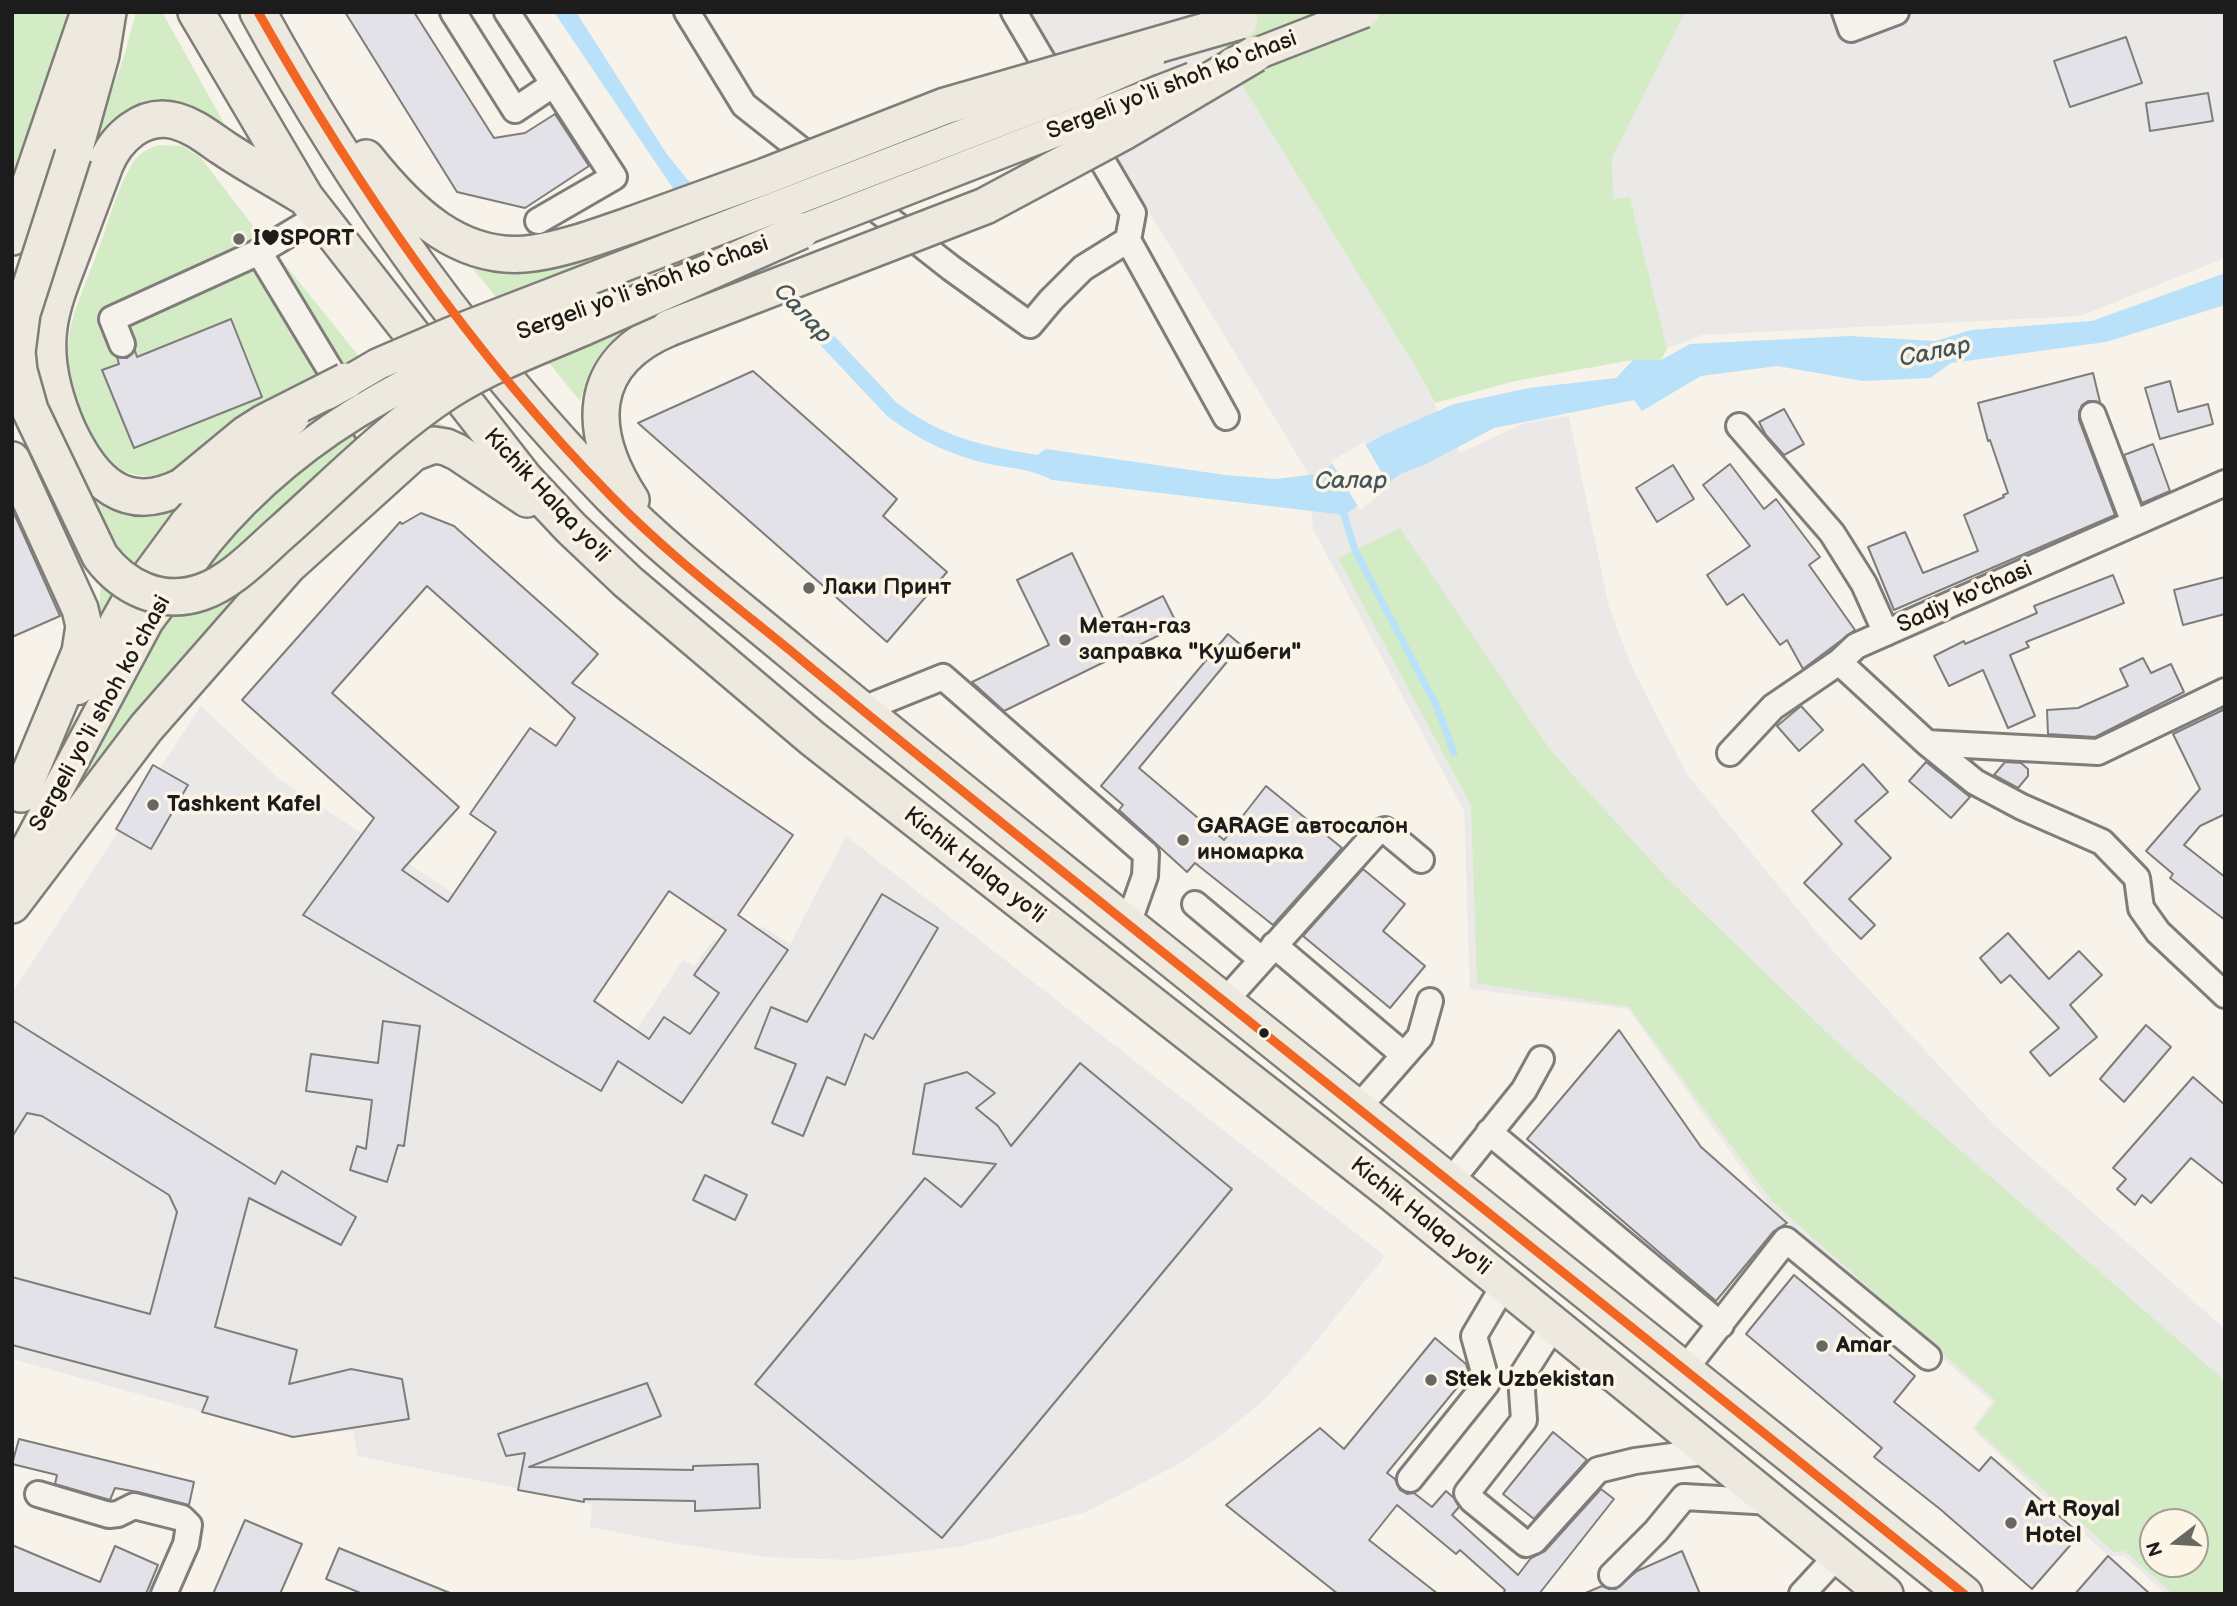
<!DOCTYPE html>
<html>
<head>
<meta charset="utf-8">
<style>
	body { margin:0 }
	#map { position:relative; width:2237px; height:1606px; overflow:hidden; background:#f7f3ea; font-family:"Balsamiq Sans",sans-serif }
	canvas { display:block }
	.frame { position:absolute; inset:0; border:14px solid #1c1c1c; pointer-events:none }
	.north { position:absolute; left:2139px; top:1508px; width:70px; height:70px; box-sizing:border-box; background:#fcf5e5; border:2px solid #a29e95; border-radius:50%; rotate:253deg; font-size:19px; font-weight:700; line-height:28px; text-align:center; color:#1c1c1c }
	.north::after { content:''; display:block; margin:auto; width:24px; height:32px; background:#696764; clip-path:polygon(50% 0,100% 100%,50% 72%,0 100%) }
</style>
</head>
<body>
<div id="map">
<canvas width="2237" height="1606"></canvas>
<div class="frame"></div>
<div class="north">N</div>
</div>
<script>
const c = document.querySelector('canvas').getContext('2d');
c.lineJoin = 'round';
function fillPath(path, color) { c.fillStyle = color; c.fill(path, 'evenodd'); }
function strokePath(path, color, width, dash) { c.strokeStyle = color; c.lineWidth = width; c.lineCap = dash ? 'butt' : 'round'; c.setLineDash(dash || []); c.stroke(path); }
function label(font, color, halo, rows, align = 'center') {
  c.font = font + ' "Balsamiq Sans",sans-serif'; c.lineWidth = 7; c.setLineDash([]); c.textBaseline = 'middle'; c.strokeStyle = halo; c.fillStyle = color; for (const [text, x, y, turn = 0] of rows) {
    c.save(); c.translate(x, y); c.rotate((+turn || 0) * Math.PI / 180); c.textAlign = isNaN(turn) ? turn : align; if (halo) c.strokeText(text, 0, 0); c.fillText(text, 0, 0); c.restore();
  }
}
const built = new Path2D(`
	M 1027,12 L 1197,12 L 1416,368 L 1460,453 L 1525,423 L 1568,416 L 1569,417 L 1609,607 L 1632,667 L 1686,773 L 1824,941 L 1995,1126 L 2225,1329 L 2225,1594 L 2166,1594 L 2124,1556 L 2108,1556 L 1972,1429 L 1992,1402 L 1769,1206 L 1628,1009 L 1470,989 L 1464,811 L 1313,529 L 1307,471 ZM 2153,1522 L 2195,1522 L 2195,1564 L 2153,1564 Z
	M 1685,12 L 2225,12 L 2225,258 L 2081,316 L 1701,335 L 1667,349 L 1630,197 L 1612,199 L 1612,158 Z
	M 201,706 L 279,779 L 449,890 L 636,1030 L 683,960 L 694,966 L 714,939 L 740,957 L 762,926 L 790,944 L 846,836 L 1385,1256 L 1306,1354 L 1264,1400 L 1224,1433 L 1181,1463 L 1086,1512 L 962,1546 L 850,1560 L 766,1557 L 678,1544 L 590,1527 L 592,1505 L 584,1502 L 358,1456 L 353,1431 L 293,1437 L 12,1359 L 12,993 Z`);
const green = new Path2D(`
	M 12,12 L 69,12 L 60,44 L 12,173 Z
	M 136,12 L 162,12 L 225,125 L 206,113 L 180,104 L 131,110 L 112,122 L 101,137 L 97,134 L 125,53 Z
	M 1197,12 L 1685,12 L 1612,158 L 1613,199 L 1630,197 L 1667,349 L 1661,360 L 1633,360 L 1515,381 L 1435,403 L 1416,368 Z
	M 158,145 L 182,146 L 201,158 L 263,239 L 222,261 L 218,255 L 99,311 L 119,364 L 103,371 L 133,448 L 262,397 L 231,319 L 137,357 L 124,324 L 254,266 L 377,466 C 318,522 256,576 202,637 C 156,689 115,745 73,800 L 68,797 C 114,714 156,629 215,555 C 249,513 292,479 333,446 L 296,389 L 170,474 C 115,484 96,455 80,407 C 73,387 67,366 68,345 C 71,312 88,279 99,248 C 109,220 117,189 132,164 C 138,154 147,149 158,145 Z
	M 636,238 L 663,312 C 623,338 595,353 580,401 L 473,269 L 516,272 L 537,269 Z
	M 280,258 L 377,379 L 429,418 L 448,427 C 425,426 414,437 396,450 L 336,357 L 278,261 Z
	M 86,495 C 113,516 143,524 176,511 L 98,627 L 101,581 Z
	M 1400,528 L 1551,751 L 1666,877 L 1843,1048 L 2225,1381 L 2225,1594 L 2173,1594 L 2125,1551 L 2114,1552 L 1975,1429 L 1996,1401 L 1773,1202 L 1629,1007 L 1477,983 L 1471,805 L 1338,558 ZM 2153,1522 L 2195,1522 L 2195,1564 L 2153,1564 Z`);
const water = new Path2D(`
	M 554,12 L 576,12 L 666,153 L 687,179 L 896,402 C 941,437 982,446 1037,455 L 1046,449 L 1225,475 L 1275,479 L 1326,473 L 1328,467 L 1383,435 L 1454,404 L 1529,388 L 1616,378 L 1633,360 L 1661,360 L 1690,344 L 1850,336 L 1935,341 L 1971,330 L 2092,321 L 2225,273 L 2225,305 L 2106,342 L 1951,363 L 1930,378 L 1863,381 L 1777,366 L 1701,376 L 1642,411 L 1634,400 L 1494,428 L 1426,464 L 1400,474 L 1345,515 L 1052,480 C 1031,469 1012,468 989,464 C 951,456 917,439 887,416 L 672,187 Z`);
const pier = new Path2D(`
	M 1364,442 L 1390,487 L 1360,510 L 1331,461 Z`);
const stream = new Path2D(`
	M 1342,508 L 1355,550 L 1437,707 L 1454,753`);
const building = new Path2D(`
	M 345,12 L 414,12 L 494,138 L 525,133 L 555,114 L 589,166 L 525,208 L 457,192 Z
	M 2126,37 L 2142,83 L 2070,107 L 2054,61 Z
	M 2208,93 L 2213,121 L 2150,131 L 2146,103 Z
	M 231,319 L 262,397 L 134,448 L 102,370 L 119,364 L 117,357 L 127,358 L 135,351 L 137,357 Z
	M 753,371 L 897,499 L 883,516 L 947,572 L 887,642 L 638,423 Z
	M 2093,373 L 2100,402 L 2088,401 L 2082,405 L 2079,412 L 2079,420 L 2115,515 L 1894,610 L 1868,547 L 1905,532 L 1923,573 L 1978,551 L 1964,515 L 2004,497 L 2003,495 L 2008,493 L 1990,440 L 1988,441 L 1978,403 Z
	M 2170,381 L 2178,412 L 2208,404 L 2213,424 L 2160,439 L 2145,388 Z
	M 1784,409 L 1804,444 L 1784,455 L 1766,435 L 1759,422 Z
	M 2153,444 L 2170,491 L 2142,503 L 2124,455 Z
	M 1730,464 L 1764,509 L 1776,499 L 1820,557 L 1809,565 L 1855,630 L 1803,669 L 1787,640 L 1780,645 L 1743,594 L 1727,605 L 1707,575 L 1750,546 L 1703,485 Z
	M 1673,465 L 1694,499 L 1657,522 L 1636,488 Z
	M 12,509 L 60,616 L 12,637 Z
	M 421,513 L 454,526 L 598,654 L 572,683 L 793,835 L 738,915 L 788,950 L 682,1103 L 618,1061 L 601,1091 L 303,915 L 374,818 L 242,700 L 400,522 L 402,524 ZM 427,586 L 575,718 L 556,746 L 530,728 L 470,814 L 496,832 L 448,902 L 402,870 L 459,807 L 332,693 ZM 669,891 L 726,930 L 694,975 L 719,993 L 690,1034 L 664,1017 L 649,1039 L 594,1001 Z
	M 1072,553 L 1106,624 L 1163,596 L 1178,626 L 1004,711 L 972,682 L 1049,645 L 1017,580 Z
	M 2113,575 L 2124,603 L 2026,642 L 2029,647 L 2010,655 L 2035,716 L 2008,728 L 1983,670 L 1949,686 L 1934,656 L 1964,641 L 1965,644 L 2037,613 L 2034,606 Z
	M 2225,577 L 2225,614 L 2183,625 L 2174,590 Z
	M 1228,634 L 1241,645 L 1139,768 L 1224,840 L 1266,786 L 1342,848 L 1273,925 L 1195,863 L 1187,872 L 1119,810 L 1123,805 L 1101,786 Z
	M 2143,658 L 2151,673 L 2171,664 L 2184,692 L 2095,737 L 2048,734 L 2047,710 L 2078,708 L 2128,686 L 2120,669 Z
	M 1801,706 L 1823,730 L 1799,751 L 1777,726 Z
	M 2225,709 L 2225,814 L 2200,826 L 2184,845 L 2225,877 L 2225,920 L 2170,878 L 2173,874 L 2146,851 L 2200,789 L 2173,734 Z
	M 1926,762 L 1970,797 L 1951,818 L 1909,781 Z
	M 2005,762 L 2021,763 L 2028,769 L 2028,776 L 2018,788 L 1994,775 Z
	M 1863,764 L 1888,792 L 1855,821 L 1891,858 L 1849,899 L 1875,925 L 1861,939 L 1804,883 L 1842,844 L 1812,811 Z
	M 153,765 L 188,785 L 151,849 L 116,829 Z
	M 1363,869 L 1405,904 L 1383,931 L 1425,966 L 1390,1008 L 1303,936 Z
	M 882,894 L 938,928 L 873,1039 L 865,1034 L 845,1085 L 827,1077 L 803,1136 L 772,1123 L 796,1064 L 755,1048 L 771,1007 L 807,1022 Z
	M 2008,933 L 2049,979 L 2079,951 L 2102,975 L 2070,1005 L 2097,1037 L 2050,1076 L 2030,1052 L 2059,1028 L 2010,975 L 2001,983 L 1980,958 Z
	M 12,1020 L 275,1184 L 282,1171 L 356,1217 L 341,1245 L 249,1198 L 215,1327 L 297,1350 L 289,1384 L 351,1369 L 402,1379 L 409,1419 L 293,1437 L 202,1412 L 208,1397 L 12,1345 L 12,1277 L 150,1314 L 177,1212 L 169,1195 L 42,1116 L 27,1113 L 12,1137 Z
	M 383,1021 L 420,1026 L 404,1146 L 398,1145 L 387,1182 L 350,1170 L 357,1146 L 366,1149 L 372,1100 L 306,1091 L 311,1054 L 378,1063 Z
	M 2146,1025 L 2171,1047 L 2124,1102 L 2100,1079 Z
	M 1619,1030 L 1701,1147 L 1787,1223 L 1774,1231 L 1716,1301 L 1527,1139 Z
	M 1080,1063 L 1232,1189 L 942,1538 L 755,1384 L 925,1178 L 961,1207 L 996,1164 L 913,1154 L 925,1084 L 967,1072 L 995,1093 L 976,1108 L 998,1126 L 1011,1146 Z
	M 2193,1077 L 2225,1105 L 2225,1185 L 2191,1158 L 2151,1203 L 2142,1195 L 2135,1205 L 2117,1189 L 2126,1179 L 2113,1168 Z
	M 705,1175 L 747,1195 L 735,1220 L 693,1200 Z
	M 1794,1275 L 1915,1376 L 1894,1402 L 1979,1471 L 1991,1457 L 2080,1534 L 2032,1589 L 1940,1509 L 1874,1457 L 1882,1448 L 1746,1334 Z
	M 1435,1338 L 1466,1364 L 1469,1373 L 1387,1473 L 1395,1479 L 1400,1490 L 1407,1494 L 1414,1493 L 1432,1507 L 1446,1491 L 1454,1498 L 1459,1507 L 1452,1515 L 1518,1575 L 1531,1558 L 1545,1551 L 1601,1489 L 1614,1499 L 1539,1594 L 1503,1594 L 1505,1590 L 1460,1550 L 1456,1554 L 1397,1505 L 1369,1540 L 1438,1594 L 1338,1594 L 1226,1505 L 1320,1428 L 1344,1449 Z
	M 647,1383 L 661,1416 L 529,1467 L 693,1470 L 693,1466 L 758,1464 L 760,1508 L 695,1511 L 695,1501 L 584,1499 L 584,1502 L 518,1490 L 525,1453 L 506,1456 L 498,1434 Z
	M 1553,1432 L 1587,1460 L 1534,1519 L 1503,1494 Z
	M 19,1439 L 194,1482 L 189,1505 L 138,1492 L 115,1488 L 110,1500 L 55,1484 L 57,1475 L 12,1464 Z
	M 245,1520 L 302,1544 L 280,1594 L 213,1594 Z
	M 12,1545 L 100,1582 L 115,1546 L 158,1565 L 146,1594 L 12,1594 Z
	M 339,1548 L 450,1593 L 450,1594 L 363,1594 L 326,1579 Z
	M 1682,1551 L 1700,1594 L 1583,1594 L 1602,1586 L 1609,1589 L 1616,1589 L 1637,1571 Z
	M 2108,1556 L 2150,1594 L 2075,1594 Z`);
const minor = new Path2D(`
	M 453,12 L 515,110 L 554,84
	M 507,12 L 614,177 L 538,221
	M 687,12 L 744,105 L 951,268 L 1030,325 L 1051,300 L 1083,268 L 1128,240
	M 1014,12 L 1058,87
	M 1845,12 L 1851,29 L 1896,12
	M 1086,133 L 1133,213 L 1128,240 L 1226,417
	M 259,252 L 384,459
	M 122,344 L 112,319 L 259,252 L 319,216
	M 2093,415 L 2134,523
	M 1739,426 L 1832,533 L 1864,584 L 1886,633
	M 1839,662 L 1927,743 L 2098,752 L 2225,691
	M 861,710 L 943,677 L 1146,854 L 1145,876 L 1128,924
	M 1927,743 L 1975,782 L 2022,807 L 2102,842 L 2137,878 L 2141,908 L 2158,932 L 2225,995
	M 1730,753 L 1773,707 L 1839,662 L 1856,646 L 2225,483
	M 1195,904 L 1261,959
	M 1274,945 L 1404,1055
	M 1224,1002 L 1376,833 L 1385,830 L 1421,860
	M 1357,1109 L 1420,1037 L 1430,1001
	M 1489,1132 L 1721,1325
	M 1449,1183 L 1524,1090 L 1541,1059
	M 1554,1325 L 1521,1377 L 1524,1420 L 1467,1493 L 1472,1500 L 1526,1544 L 1534,1541 L 1598,1470 L 1635,1461 L 1710,1451
	M 1685,1369 L 1786,1240 L 1928,1357
	M 1410,1479 L 1487,1383 L 1474,1336 L 1504,1285
	M 38,1494 L 109,1515 L 118,1514 L 134,1506 L 182,1518 L 189,1525 L 186,1544 L 164,1594
	M 1612,1575 L 1656,1531 L 1684,1497 L 1773,1502
	M 1802,1594 L 1838,1555`);
const major = new Path2D(`
	M 78,689 L 125,605 L 186,522
	M 12,875 L 148,621 L 206,543`);
const highway = new Path2D(`
	M 196,12 L 305,197 L 525,479 L 571,528 L 628,582 L 812,738 L 1391,1192 L 1885,1594
	M 258,12 C 354,188 471,352 611,496 C 666,552 729,600 789,650 C 909,750 1033,848 1155,946 C 1424,1163 1695,1377 1964,1594
	M 73,155 L 101,55 L 108,12
	M 366,158 C 408,211 461,264 534,253 C 567,248 599,236 631,225
	M 12,237 L 89,12
	M 12,460 L 80,609 L 84,626 L 80,652 L 21,794
	M 183,486 C 125,516 92,481 68,430 C 54,398 44,362 49,327 C 52,304 61,282 69,261 C 81,229 93,197 105,165 C 116,138 143,112 176,121 C 194,126 207,137 222,147 C 247,164 275,179 301,195
	M 631,500 C 587,432 585,363 669,328
	M 12,905 L 146,728 L 288,566 L 413,453 L 434,445 L 446,447 L 457,452 L 527,499`);
const majorBridge = new Path2D(`
	M 1233,63 L 1364,12
	M 779,239 L 1193,78
	M 327,394 L 378,364 L 450,333 L 1087,87 L 1149,60
	M 186,522 L 233,470 L 293,419
	M 206,543 C 309,417 442,361 591,307`);
const highwayBridge = new Path2D(`
	M 73,155 L 22,313 L 17,352 L 19,371 L 30,410 L 100,556 C 124,588 162,606 202,592 C 233,581 258,553 282,532 C 336,484 388,430 448,391 C 489,365 537,347 582,328 C 655,295 728,263 801,231
	M 631,225 L 766,176 L 945,106 L 1240,21
	M 669,328 L 985,206 L 1125,131 L 1255,54
	M 183,486 L 246,434 L 265,422 L 346,381`);
const bus1 = new Path2D(`
	M 258,12 C 357,187 470,352 611,496 C 668,555 735,605 798,657 C 916,755 1036,850 1155,946 C 1424,1162 1695,1377 1964,1594`);
const markers = [
	[239,239,7,"#696764"],
	[809,588,7,"#696764"],
	[1065,640,7,"#696764"],
	[153,805,7,"#696764"],
	[1183,840,7,"#696764"],
	[1264,1033,6,"#1c1c1c"],
	[1822,1346,7,"#696764"],
	[1431,1380,7,"#696764"],
	[2011,1523,7,"#696764"]
];
const streetNames = [
	["Sergeli yo‘li shoh ko‘chasi",1172,86,-21],
	["Sergeli yo‘li shoh ko‘chasi",643,289,-20],
	["Kichik Halqa yo'li",546,496,47],
	["Sadiy ko'chasi",1965,598,-24],
	["Sergeli yo‘li shoh ko‘chasi",101,714,-61],
	["Kichik Halqa yo'li",974,866,38],
	["Kichik Halqa yo'li",1420,1217,39]
];
const poiNames = [
	["I♥SPORT",253,239],
	["Лаки Принт",823,588],
	["Метан-газ",1079,627],
	["заправка \"Кушбеги\"",1079,653],
	["Tashkent Kafel",167,805],
	["GARAGE автосалон",1197,827],
	["иномарка",1197,853],
	["Amar",1836,1346],
	["Stek Uzbekistan",1445,1380],
	["Art Royal",2025,1510],
	["Hotel",2025,1536]
];
const waterNames = [
	["Салар",802,314,47],
	["Салар",1935,353,-12],
	["Салар",1351,482]
];
fillPath(built, '#ebe9e7');
fillPath(green, '#d3ecc5');
fillPath(water, '#b9e1f9');
fillPath(pier, '#f7f3ea');
strokePath(stream, '#b9e1f9', 7);
fillPath(building, '#e2e2e8');
strokePath(building, '#7f7d79', 2);
strokePath(minor, '#7f7d79', 30);
strokePath(major, '#7f7d79', 35);
strokePath(highway, '#7f7d79', 40);
strokePath(minor, '#f5f2ec', 24);
strokePath(major, '#eee9df', 30);
strokePath(highway, '#eee9df', 35);
strokePath(majorBridge, '#7f7d79', 35, []);
strokePath(highwayBridge, '#7f7d79', 40, []);
strokePath(majorBridge, '#eee9df', 30);
strokePath(highwayBridge, '#eee9df', 35);
strokePath(bus1, '#f26522', 9);
for (const [x, y, r, color] of markers) { const dot = new Path2D(); dot.arc(x, y, r, 0, 2 * Math.PI); c.fillStyle = color; c.fill(dot); strokePath(dot, '#fcf5e5', 2.5); }
label('23px', '#1c1c1c', '#fcf5e5', streetNames);
label('bold 23px', '#1c1c1c', '#fcf5e5', poiNames, 'left');
label('italic 24px', '#435560', '#fcf5e5', waterNames);
</script>
</body>
</html>
